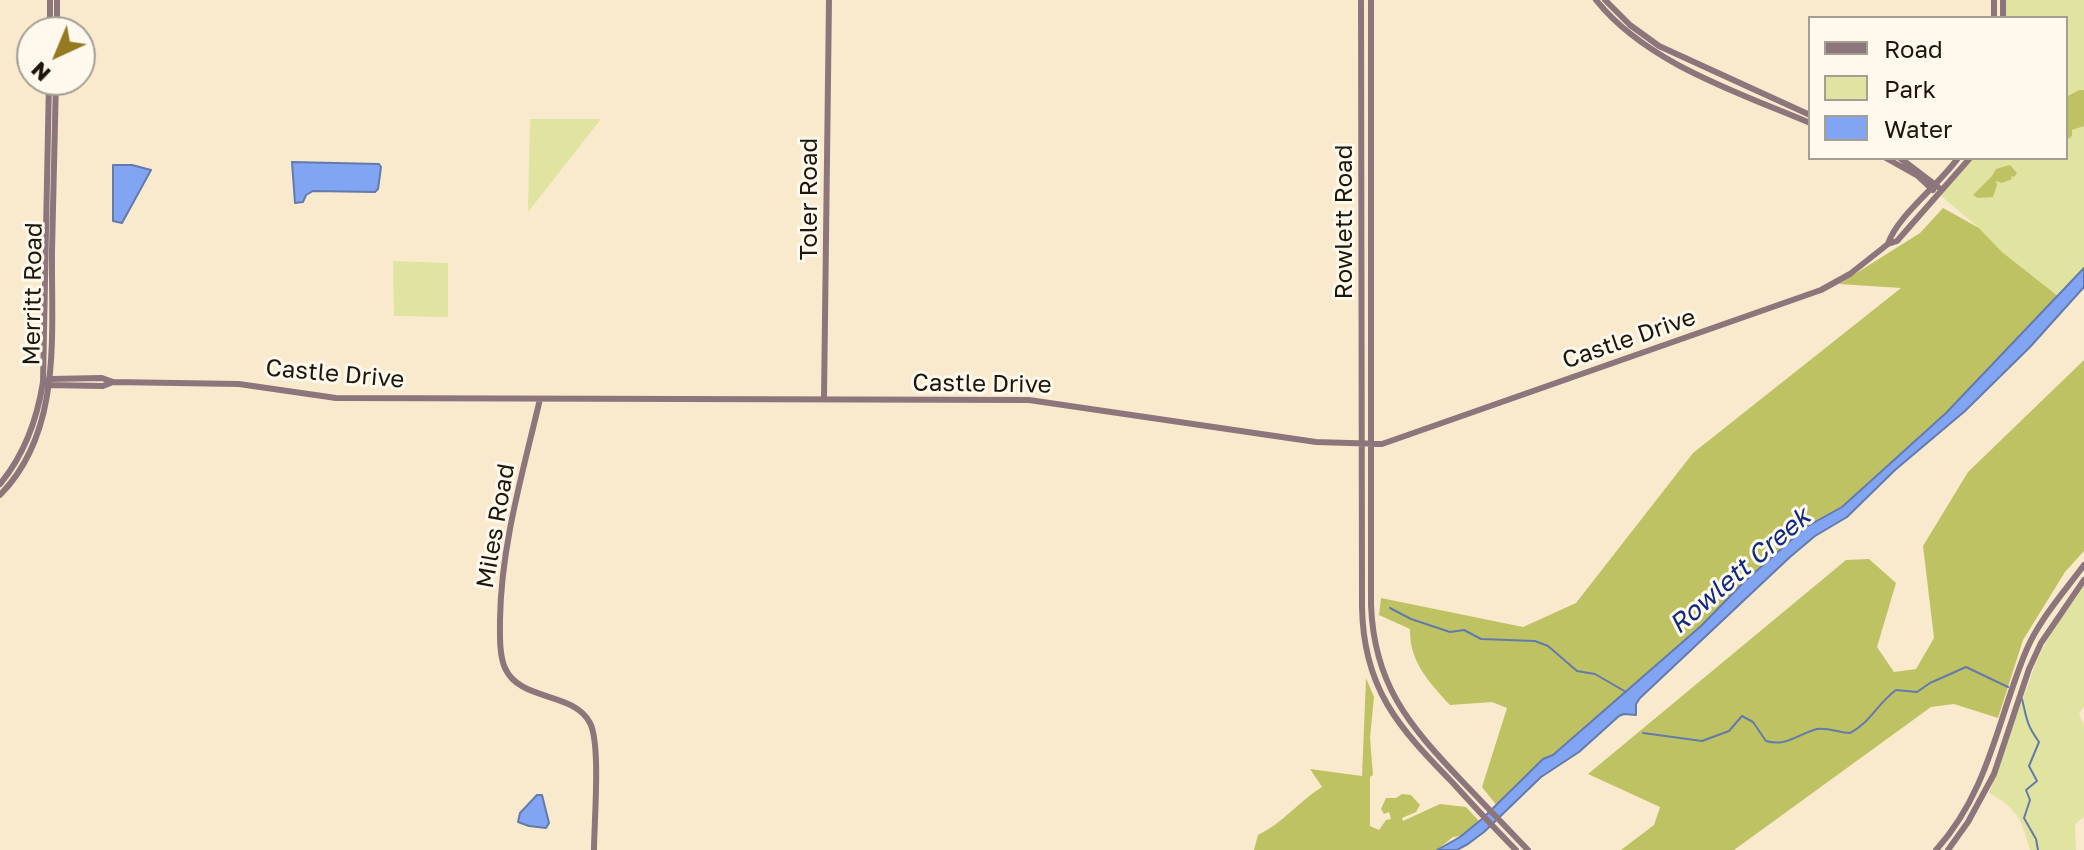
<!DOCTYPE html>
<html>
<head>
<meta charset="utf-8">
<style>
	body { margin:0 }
	#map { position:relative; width:2084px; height:850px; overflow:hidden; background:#faeacd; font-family:"Golos Text",sans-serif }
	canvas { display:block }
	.legend { position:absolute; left:1808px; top:16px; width:260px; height:144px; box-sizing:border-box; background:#fff9ed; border:2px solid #a49f93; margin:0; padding:10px 14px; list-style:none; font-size:24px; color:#1c170c }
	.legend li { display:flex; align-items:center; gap:16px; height:40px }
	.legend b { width:40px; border:2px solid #a49f93 }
	.north { position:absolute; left:16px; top:16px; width:80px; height:80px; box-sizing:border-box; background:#fff9ed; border:2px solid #a49f93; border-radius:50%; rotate:224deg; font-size:22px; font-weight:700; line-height:32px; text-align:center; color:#1c170c }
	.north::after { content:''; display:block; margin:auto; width:28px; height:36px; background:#957a22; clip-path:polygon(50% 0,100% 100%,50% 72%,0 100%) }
</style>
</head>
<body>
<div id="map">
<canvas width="2084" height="850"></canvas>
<ul class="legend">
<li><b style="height:10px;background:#8d767b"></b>Road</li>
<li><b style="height:22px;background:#e1e4a0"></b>Park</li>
<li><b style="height:22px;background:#81a5f2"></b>Water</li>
</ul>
<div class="north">N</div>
</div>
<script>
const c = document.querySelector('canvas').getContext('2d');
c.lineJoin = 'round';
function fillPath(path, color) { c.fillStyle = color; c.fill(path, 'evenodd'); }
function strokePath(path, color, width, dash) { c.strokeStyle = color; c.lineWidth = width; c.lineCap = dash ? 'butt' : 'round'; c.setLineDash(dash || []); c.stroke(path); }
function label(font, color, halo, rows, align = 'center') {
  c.font = font + ' "Golos Text",sans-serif'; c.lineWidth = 6; c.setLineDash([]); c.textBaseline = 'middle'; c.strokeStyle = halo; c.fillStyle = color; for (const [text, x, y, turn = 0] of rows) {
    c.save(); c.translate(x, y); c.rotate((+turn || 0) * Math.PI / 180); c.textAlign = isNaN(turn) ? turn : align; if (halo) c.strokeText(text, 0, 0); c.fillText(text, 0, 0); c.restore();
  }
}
const green = new Path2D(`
	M 2006,0 L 2084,0 L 2084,268 L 2056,295 L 2002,252 L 1979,228 L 1941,196 L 1973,158 L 2066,158 L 2066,18 L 2005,18 Z
	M 530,119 L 601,119 L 528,212 Z
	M 393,261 L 448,263 L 448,317 L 394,316 Z
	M 2084,586 L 2084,706 L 2079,714 L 2084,725 L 2084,817 L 2075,824 L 2076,850 L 2030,850 C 2022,820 2017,808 1989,793 L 2037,660 L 2051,633 Z`);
const forest = new Path2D(`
	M 2079,90 L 2084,90 L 2084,126 L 2072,130 L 2072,136 L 2068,139 L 2066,97 Z
	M 2010,165 L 2017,173 L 2014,177 L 2011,176 L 2012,179 L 2002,183 L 1996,181 L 1997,185 L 1993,197 L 1978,198 L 1973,195 L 1992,176 L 1996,169 Z
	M 1943,208 L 1979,228 L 2002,252 L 2059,297 L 1916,451 L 1805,537 L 1719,619 L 1498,807 L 1482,787 L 1507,708 L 1492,702 L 1450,705 C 1430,683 1409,662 1410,629 L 1379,615 L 1381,598 L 1523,627 L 1576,603 L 1693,453 L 1901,288 L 1839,284 L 1920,233 Z
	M 2084,360 L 2084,551 L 2065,572 L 2023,640 L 1998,718 L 1954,704 L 1931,707 L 1734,850 L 1621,850 L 1654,825 L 1660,807 L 1588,774 L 1846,560 L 1869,559 L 1896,583 L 1877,647 L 1894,672 L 1916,669 L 1934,638 L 1923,546 L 1968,472 Z
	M 1366,678 L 1374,697 L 1370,738 L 1373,775 L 1370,777 L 1370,826 L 1379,830 L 1386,820 L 1391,819 L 1389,812 L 1384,814 L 1381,809 L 1386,798 L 1396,798 L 1402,794 L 1411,795 L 1420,805 L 1416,812 L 1402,818 L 1403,821 L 1440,804 L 1466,807 L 1479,821 L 1463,836 L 1453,837 L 1437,850 L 1254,850 L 1258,835 C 1283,823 1299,801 1322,787 L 1310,769 L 1362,776 Z`);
const water = new Path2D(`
	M 292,162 L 379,164 L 381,167 L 378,189 L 375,192 L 313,191 L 306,195 L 303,202 L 295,203 Z
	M 113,165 L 132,165 L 151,170 L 122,223 L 113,221 Z
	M 2084,268 L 2084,287 L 2030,347 L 1965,411 L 1895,470 L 1847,517 L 1815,536 L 1790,557 L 1640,698 L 1636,704 L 1636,715 L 1624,714 L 1619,716 L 1579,752 L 1541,777 L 1484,832 L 1468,844 L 1457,850 L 1437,850 L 1460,837 L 1482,819 L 1543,759 L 1553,755 L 1701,626 L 1744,582 L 1806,527 L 1842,507 L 1946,413 Z
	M 537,795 L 542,795 L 549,823 L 546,828 L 529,826 L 518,822 L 520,813 Z`);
const stream = new Path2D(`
	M 1390,608 L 1411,619 L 1450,632 L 1464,630 L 1481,639 L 1535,641 L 1548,646 L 1577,671 L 1595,674 L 1626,692
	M 2022,699 C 2027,719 2026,724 2039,742 L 2029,766 L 2037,781 L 2026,790 L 2030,800 L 2024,818 L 2036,839 L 2038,850
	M 1643,733 L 1702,741 L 1729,731 L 1742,716 L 1753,722 L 1766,741 C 1786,747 1798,734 1817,729 C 1828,727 1839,733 1850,733 C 1870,723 1878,703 1896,690 L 1917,692 L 1930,683 L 1966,667 L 2008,687`);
const secondary = new Path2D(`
	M 1361,0 L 1362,606 C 1363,688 1398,727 1452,782 C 1473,805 1494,828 1516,850
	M 1371,0 L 1371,605 C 1374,684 1408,724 1460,779 C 1483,803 1505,826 1528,850
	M 1596,0 C 1646,63 1737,92 1810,123
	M 1605,0 L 1630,25 L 1659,46 L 1810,115
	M 1994,0 L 1994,18
	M 2003,0 L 2003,18
	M 50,32 L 50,0
	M 57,32 L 57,0
	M 1886,158 L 1918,176 L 1933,190
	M 1900,158 L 1938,187
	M 1888,244 C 1897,216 1939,185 1958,158
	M 43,382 L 50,379 L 102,378 L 113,382 L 239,384 L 336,398 L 1029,400 L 1316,442 L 1382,444 L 1821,290 L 1850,274 L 1888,244 L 1897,241 L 1970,158
	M 46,385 L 103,386 L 113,382
	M 540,399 C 523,472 501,545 500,620 C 500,635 499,654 505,668 C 520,702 573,691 590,723 C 601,744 594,823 594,850
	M 824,399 L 829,0
	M 0,484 C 25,454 37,420 43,382 L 49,80
	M 0,495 C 63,431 51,333 52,251 C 53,194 55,137 56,80
	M 1936,850 C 1989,791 1997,721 2026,651 C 2039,620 2064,592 2084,565
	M 1948,850 L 1968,822 L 1994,774 L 2029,669 L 2041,643 L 2084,580`);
const streetNames = [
	["Toler Road",809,199,-90],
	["Rowlett Road",1344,222,-90],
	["Merritt Road",33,294,-89],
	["Castle Drive",1629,339,-19],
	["Castle Drive",335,374,5],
	["Castle Drive",982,384,1],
	["Miles Road",496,526,-80]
];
const waterNames = [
	["Rowlett Creek",1740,571,-41]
];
fillPath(green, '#e1e4a0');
fillPath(forest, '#bfc263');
fillPath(water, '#81a5f2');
strokePath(water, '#637aad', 2);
strokePath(stream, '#637aad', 2);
strokePath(secondary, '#8d767b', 6);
label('24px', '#1c170c', '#fff9ed', streetNames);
label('italic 26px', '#0e2b81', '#fff9ed', waterNames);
</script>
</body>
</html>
